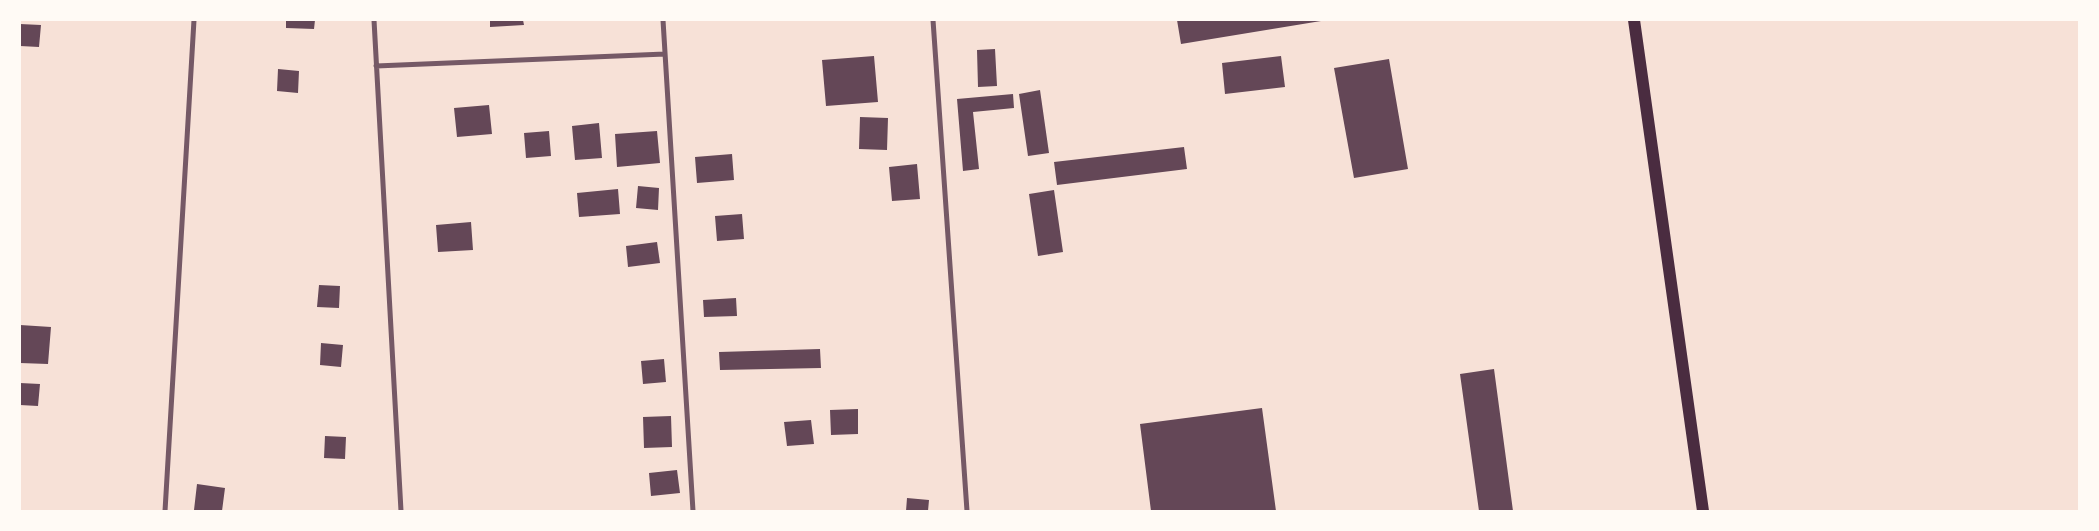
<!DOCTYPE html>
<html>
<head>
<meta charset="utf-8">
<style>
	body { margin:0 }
	#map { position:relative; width:2099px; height:531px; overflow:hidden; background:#f7e1d7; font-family:Roboto,sans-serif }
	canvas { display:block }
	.frame { position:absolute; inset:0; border:21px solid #fffaf5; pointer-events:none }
</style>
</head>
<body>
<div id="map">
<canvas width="2099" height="531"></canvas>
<div class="frame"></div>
</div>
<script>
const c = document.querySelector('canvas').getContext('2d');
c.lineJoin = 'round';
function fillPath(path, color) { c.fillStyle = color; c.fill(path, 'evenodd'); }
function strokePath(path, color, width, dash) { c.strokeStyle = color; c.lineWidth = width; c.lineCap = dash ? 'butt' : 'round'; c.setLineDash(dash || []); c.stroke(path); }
const building = new Path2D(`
	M 286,20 L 315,20 L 314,29 L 286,28 Z
	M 490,20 L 523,20 L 524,25 L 490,27 Z
	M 1177,20 L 1321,20 L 1321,21 L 1181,44 Z
	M 20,24 L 41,25 L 39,47 L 20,46 Z
	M 995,49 L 997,86 L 978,87 L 977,50 Z
	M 874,56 L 878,102 L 826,106 L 822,60 Z
	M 1281,56 L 1285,87 L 1225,94 L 1222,63 Z
	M 1389,59 L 1408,169 L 1354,178 L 1334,68 Z
	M 278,69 L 299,71 L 298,93 L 277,91 Z
	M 1040,90 L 1049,153 L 1028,156 L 1019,94 Z
	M 1013,94 L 1014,108 L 973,112 L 979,169 L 963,171 L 957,99 Z
	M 489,105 L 492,134 L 457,137 L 454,108 Z
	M 860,117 L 888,118 L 887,150 L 859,149 Z
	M 599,123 L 602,158 L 575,160 L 572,126 Z
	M 549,131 L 551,156 L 526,158 L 524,133 Z
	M 657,131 L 660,163 L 617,167 L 615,134 Z
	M 1184,147 L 1187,169 L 1057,185 L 1054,162 Z
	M 732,154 L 734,180 L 697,183 L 695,157 Z
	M 917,164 L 920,199 L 892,201 L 889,167 Z
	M 638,186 L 659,188 L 658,210 L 636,208 Z
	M 618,189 L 620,214 L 579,217 L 577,193 Z
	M 1054,190 L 1063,252 L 1038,256 L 1029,194 Z
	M 742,214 L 744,239 L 717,241 L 715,216 Z
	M 471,222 L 473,250 L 438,252 L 436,225 Z
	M 657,242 L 660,263 L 628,267 L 626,246 Z
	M 319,285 L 340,286 L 339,308 L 317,307 Z
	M 736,298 L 737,316 L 704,317 L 703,300 Z
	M 20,325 L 51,327 L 48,364 L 20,363 Z
	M 321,343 L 343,345 L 341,367 L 320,365 Z
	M 820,349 L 821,368 L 720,370 L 719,352 Z
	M 664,359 L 666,382 L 643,384 L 641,361 Z
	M 1494,369 L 1513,511 L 1479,511 L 1460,374 Z
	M 20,383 L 40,384 L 38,406 L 20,405 Z
	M 1262,408 L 1276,511 L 1151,511 L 1140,424 Z
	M 858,409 L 858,434 L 831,435 L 830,410 Z
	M 671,416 L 672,447 L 644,448 L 643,417 Z
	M 811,420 L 814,444 L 787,446 L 784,422 Z
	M 325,436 L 346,437 L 345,459 L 324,458 Z
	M 677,470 L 680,493 L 651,496 L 649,473 Z
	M 197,484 L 225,488 L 222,511 L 194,510 Z
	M 907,498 L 929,500 L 928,511 L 906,511 Z`);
const minor = new Path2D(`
	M 374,20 L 401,511
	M 663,20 L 693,511
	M 933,20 L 967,511
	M 376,66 L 665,54
	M 165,511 L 194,20`);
const trunk = new Path2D(`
	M 1634,20 L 1703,511`);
fillPath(building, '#644757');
strokePath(minor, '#755966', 5);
strokePath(trunk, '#4a2c40', 12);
</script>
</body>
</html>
